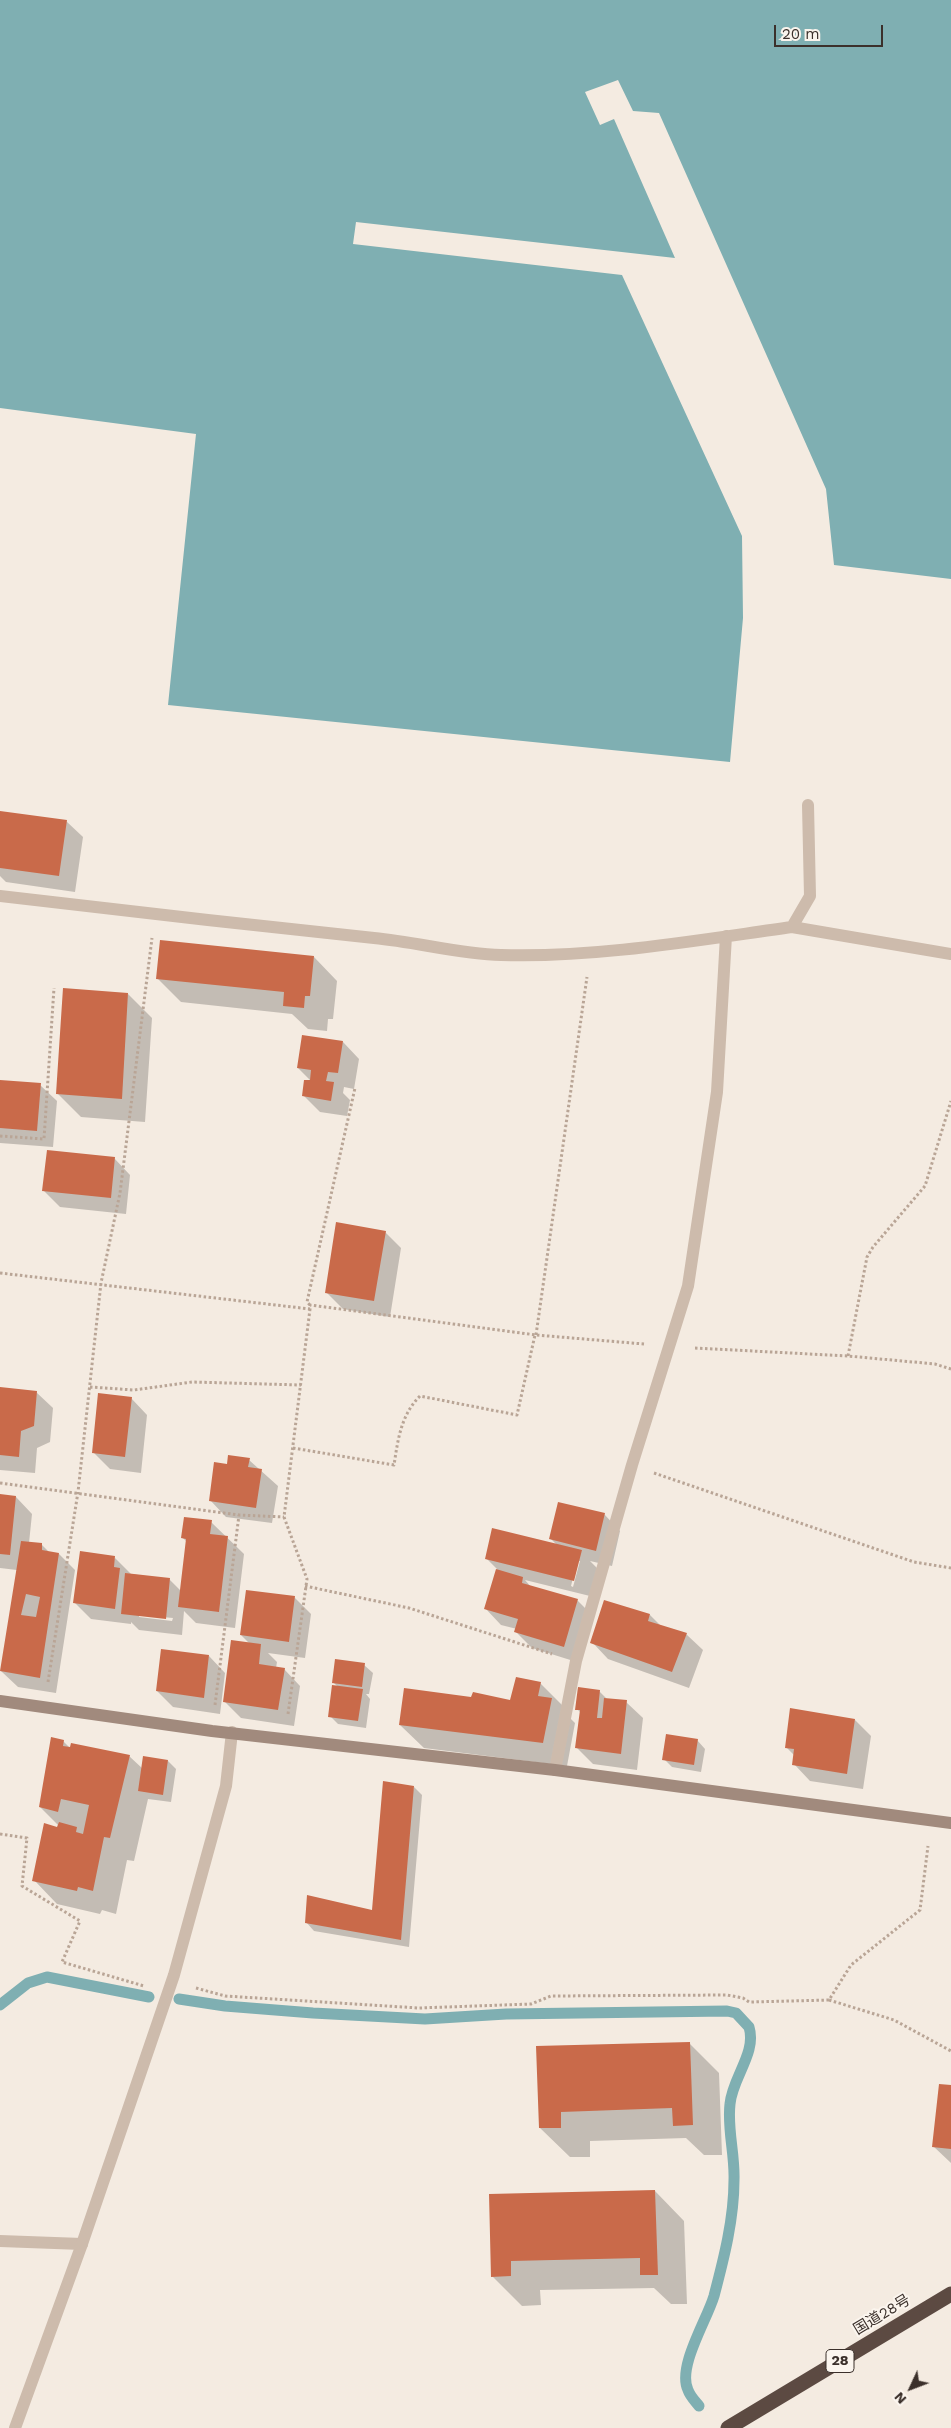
<!DOCTYPE html>
<html>
<head>
<meta charset="utf-8">
<style>
	body { margin:0 }
	#map { position:relative; width:951px; height:2428px; overflow:hidden; background:#f4ebe1; font-family:"Work Sans",sans-serif }
	canvas { display:block }
	.north { position:absolute; left:886px; top:2363px; width:50px; height:50px; -webkit-text-stroke:4px #fbf5ee; paint-order:stroke; rotate:227deg; font-size:14px; font-weight:700; line-height:20px; text-align:center; color:#3b302b }
	.north::after { content:''; display:block; margin:auto; width:18px; height:22px; background:#3b302b; clip-path:polygon(50% 0,100% 100%,50% 72%,0 100%) }
	.scale { position:absolute; left:774px; top:25px; width:109px; height:22px; box-sizing:border-box; border:2px solid #3b302b; border-top:0; padding-left:6px; font-size:15px; line-height:18px; white-space:nowrap; color:#3b302b; -webkit-text-stroke:4px #fbf5ee; paint-order:stroke }
</style>
</head>
<body>
<div id="map">
<canvas width="951" height="2428"></canvas>
<div class="north">N</div>
<div class="scale">20 m</div>
</div>
<script>
const c = document.querySelector('canvas').getContext('2d');
c.lineJoin = 'round';
function fillPath(path, color) { c.fillStyle = color; c.fill(path, 'evenodd'); }
function strokePath(path, color, width, dash) { c.strokeStyle = color; c.lineWidth = width; c.lineCap = dash ? 'butt' : 'round'; c.setLineDash(dash || []); c.stroke(path); }
function label(font, color, halo, rows, align = 'center') {
  c.font = font + ' "Work Sans","Noto Sans JP",sans-serif'; c.lineWidth = 4; c.setLineDash([]); c.textBaseline = 'middle'; c.strokeStyle = halo; c.fillStyle = color; for (const [text, x, y, turn = 0] of rows) {
    c.save(); c.translate(x, y); c.rotate((+turn || 0) * Math.PI / 180); c.textAlign = isNaN(turn) ? turn : align; if (halo) c.strokeText(text, 0, 0); c.fillText(text, 0, 0); c.restore();
  }
}
const water = new Path2D(`
	M 0,0 L 951,0 L 951,579 L 834,565 L 826,489 L 659,113 L 633,111 L 618,80 L 585,92 L 600,125 L 614,119 L 675,258 L 356,222 L 353,244 L 622,275 L 742,536 L 743,618 L 730,762 L 168,705 L 196,434 L 0,408 Z`);
const shadow = new Path2D(`
	M 0,812 L 66,821 L 83,837 L 75,892 L 6,882 L 0,876 Z
	M 314,957 L 337,981 L 333,1019 L 328,1019 L 327,1031 L 308,1029 L 292,1014 L 181,1002 L 157,978 Z
	M 128,994 L 152,1018 L 145,1122 L 81,1117 L 57,1093 Z
	M 343,1042 L 359,1059 L 354,1089 L 344,1087 L 343,1093 L 350,1100 L 347,1116 L 320,1112 L 303,1095 L 312,1082 L 298,1068 Z
	M 0,1082 L 40,1085 L 57,1101 L 53,1147 L 0,1143 Z
	M 114,1158 L 130,1175 L 126,1214 L 60,1207 L 44,1191 Z
	M 385,1232 L 401,1248 L 390,1317 L 343,1309 L 326,1292 Z
	M 0,1388 L 36,1392 L 53,1408 L 50,1442 L 37,1448 L 35,1473 L 0,1470 Z
	M 131,1398 L 147,1415 L 141,1473 L 110,1469 L 94,1453 Z
	M 249,1460 L 278,1486 L 272,1523 L 226,1517 L 210,1500 L 228,1465 Z
	M 0,1495 L 16,1497 L 32,1514 L 29,1543 L 42,1545 L 50,1553 L 59,1554 L 75,1570 L 56,1693 L 18,1687 L 1,1671 L 17,1570 L 0,1568 Z
	M 604,1514 L 620,1531 L 612,1566 L 590,1561 L 597,1568 L 590,1596 L 525,1580 L 531,1587 L 577,1600 L 594,1617 L 580,1663 L 532,1648 L 516,1632 L 517,1629 L 501,1625 L 485,1608 L 497,1569 L 486,1558 L 557,1545 L 550,1538 ZM 577,1561 L 580,1561 L 573,1587 L 571,1586 Z
	M 211,1522 L 244,1554 L 235,1628 L 196,1623 L 184,1611 L 182,1635 L 139,1630 L 131,1622 L 131,1624 L 91,1619 L 74,1602 L 115,1558 L 131,1574 L 169,1579 L 181,1591 L 187,1542 L 182,1537 ZM 139,1615 L 173,1618 L 172,1621 L 139,1617 Z
	M 294,1597 L 311,1614 L 305,1658 L 268,1653 L 277,1662 L 276,1668 L 284,1669 L 300,1686 L 294,1726 L 241,1718 L 225,1702 L 250,1644 L 241,1635 Z
	M 650,1615 L 661,1626 L 686,1634 L 703,1650 L 689,1688 L 608,1659 L 592,1642 Z
	M 209,1656 L 225,1673 L 220,1714 L 173,1707 L 157,1691 Z
	M 364,1665 L 373,1673 L 369,1694 L 366,1694 L 370,1699 L 366,1728 L 338,1724 L 330,1716 L 338,1687 L 333,1682 Z
	M 540,1683 L 564,1707 L 563,1711 L 575,1723 L 567,1766 L 424,1748 L 400,1725 L 472,1699 L 511,1701 Z
	M 599,1691 L 608,1700 L 626,1702 L 643,1718 L 637,1770 L 593,1764 L 577,1748 L 581,1713 L 577,1709 Z
	M 855,1720 L 871,1736 L 863,1789 L 810,1781 L 794,1764 L 795,1756 L 786,1747 Z
	M 697,1740 L 705,1749 L 701,1772 L 672,1767 L 664,1759 Z
	M 63,1741 L 71,1749 L 129,1756 L 143,1769 L 168,1761 L 176,1769 L 171,1802 L 148,1799 L 134,1861 L 127,1860 L 116,1914 L 102,1910 L 100,1914 L 57,1904 L 34,1880 L 59,1826 L 40,1807 Z
	M 414,1787 L 422,1795 L 409,1947 L 314,1931 L 306,1922 L 373,1911 Z
	M 689,2043 L 719,2073 L 722,2155 L 704,2155 L 686,2138 L 590,2141 L 590,2157 L 570,2157 L 540,2128 L 537,2048 Z
	M 951,2087 L 951,2163 L 933,2146 Z
	M 655,2191 L 684,2221 L 687,2304 L 671,2304 L 654,2288 L 540,2290 L 541,2305 L 522,2306 L 492,2276 L 490,2195 Z`);
const stream = new Path2D(`
	M 179,1999 L 225,2006 L 313,2013 L 425,2019 L 506,2014 L 727,2011 L 736,2013 L 749,2027 C 757,2053 732,2078 730,2104 C 727,2129 735,2154 734,2180 C 734,2219 724,2258 714,2296 C 707,2320 677,2367 688,2390 C 690,2396 695,2401 699,2406
	M 0,2005 L 28,1983 L 47,1977 L 149,1997`);
const building = new Path2D(`
	M 0,811 L 67,820 L 59,876 L 0,868 Z
	M 160,940 L 314,956 L 310,996 L 305,996 L 304,1008 L 283,1006 L 284,992 L 156,979 Z
	M 63,988 L 128,993 L 122,1099 L 56,1094 Z
	M 302,1035 L 343,1041 L 338,1073 L 328,1072 L 326,1081 L 334,1082 L 331,1101 L 302,1096 L 304,1080 L 310,1080 L 311,1070 L 297,1068 Z
	M 0,1080 L 41,1083 L 37,1131 L 0,1128 Z
	M 47,1150 L 115,1157 L 111,1198 L 42,1191 Z
	M 336,1222 L 386,1231 L 374,1301 L 325,1293 Z
	M 0,1387 L 37,1391 L 34,1426 L 21,1431 L 19,1457 L 0,1455 Z
	M 98,1393 L 132,1397 L 125,1457 L 92,1453 Z
	M 228,1455 L 250,1458 L 248,1467 L 262,1469 L 256,1508 L 209,1501 L 214,1462 L 227,1464 Z
	M 0,1494 L 16,1496 L 10,1555 L 0,1554 Z
	M 558,1502 L 605,1513 L 596,1551 L 549,1539 Z
	M 184,1517 L 212,1520 L 210,1534 L 228,1536 L 219,1612 L 178,1607 L 186,1539 L 181,1538 Z
	M 492,1528 L 582,1550 L 574,1581 L 485,1559 Z
	M 21,1541 L 42,1543 L 42,1550 L 59,1553 L 40,1678 L 0,1671 ZM 26,1594 L 40,1597 L 36,1617 L 21,1615 Z
	M 80,1551 L 115,1556 L 114,1567 L 120,1568 L 115,1609 L 73,1603 Z
	M 496,1569 L 523,1577 L 522,1583 L 578,1599 L 564,1647 L 514,1632 L 518,1619 L 484,1609 Z
	M 125,1573 L 170,1578 L 166,1619 L 121,1614 Z
	M 246,1590 L 295,1596 L 289,1642 L 240,1635 Z
	M 604,1600 L 650,1614 L 648,1621 L 687,1633 L 672,1672 L 590,1643 Z
	M 231,1640 L 261,1644 L 259,1664 L 285,1668 L 278,1710 L 223,1702 Z
	M 161,1649 L 209,1655 L 204,1698 L 156,1691 Z
	M 335,1659 L 365,1663 L 362,1687 L 332,1683 Z
	M 516,1677 L 541,1682 L 538,1696 L 552,1698 L 543,1743 L 399,1725 L 404,1688 L 471,1697 L 473,1692 L 510,1700 Z
	M 332,1685 L 363,1689 L 358,1721 L 328,1717 Z
	M 578,1687 L 600,1690 L 597,1718 L 602,1718 L 604,1698 L 627,1700 L 621,1754 L 575,1748 L 580,1710 L 575,1710 Z
	M 790,1708 L 855,1719 L 847,1774 L 792,1765 L 794,1749 L 785,1748 Z
	M 666,1734 L 698,1739 L 694,1765 L 662,1760 Z
	M 51,1737 L 64,1740 L 63,1746 L 70,1747 L 71,1743 L 130,1755 L 110,1838 L 104,1837 L 93,1891 L 78,1887 L 77,1891 L 32,1881 L 44,1823 L 57,1827 L 59,1822 L 77,1827 L 76,1832 L 83,1834 L 89,1805 L 61,1799 L 58,1812 L 39,1807 Z
	M 143,1756 L 168,1760 L 163,1795 L 138,1791 Z
	M 383,1781 L 414,1786 L 401,1940 L 305,1923 L 307,1895 L 372,1910 Z
	M 690,2042 L 693,2125 L 673,2126 L 672,2108 L 561,2112 L 561,2128 L 539,2128 L 536,2046 Z
	M 939,2084 L 951,2085 L 951,2149 L 932,2147 Z
	M 655,2190 L 658,2275 L 640,2275 L 640,2258 L 511,2261 L 511,2276 L 491,2277 L 489,2194 Z`);
const path = new Path2D(`
	M 0,1136 L 44,1139 L 54,988
	M 0,1273 L 310,1309 L 310,1305 L 536,1335 L 644,1344
	M 310,1305 L 307,1302 L 355,1088
	M 536,1335 L 587,977
	M 695,1348 L 848,1356 L 935,1364 L 951,1369
	M 848,1356 L 867,1257 L 873,1247 L 925,1186 L 951,1101
	M 90,1387 L 134,1390 L 192,1382 L 301,1385
	M 293,1448 L 394,1465 C 398,1439 401,1415 420,1396 L 517,1415 L 535,1335
	M 654,1473 L 914,1562 L 951,1568
	M 0,1483 L 239,1515 L 284,1517
	M 305,1586 L 409,1608 L 552,1654
	M 48,1682 L 78,1492 L 101,1283 L 120,1193 L 152,938
	M 215,1705 L 239,1515
	M 288,1714 L 307,1579 L 284,1517 L 310,1309
	M 0,1834 L 27,1838 L 22,1886 L 80,1921 L 62,1962 L 144,1986
	M 196,1988 L 225,1996 L 419,2008 L 531,2004 L 551,1996 L 727,1995 L 743,1998 L 749,2002 L 829,2000 L 851,1965 L 920,1910 L 928,1846
	M 829,2000 L 894,2020 L 951,2051`);
const lane = new Path2D(`
	M 0,2241 L 82,2244`);
const street = new Path2D(`
	M 0,896 C 125,911 249,925 374,938 C 417,942 459,954 501,955 C 596,958 698,940 792,927 L 810,896 L 808,805
	M 792,927 L 951,954
	M 555,1770 L 576,1661 L 632,1465 L 688,1286 L 717,1092 L 726,936
	M 15,2428 L 82,2244 L 174,1975 L 226,1786 L 232,1732`);
const secondary = new Path2D(`
	M 0,1701 L 212,1731 L 555,1770 L 951,1823`);
const highway = new Path2D(`
	M 728,2428 L 951,2294`);
const shields = [
	[840,2361,28]
];
const shieldNames = [
	["28",840,2361]
];
const streetNames = [
	["国道28号",882,2315,-31]
];
fillPath(water, '#7fafb2');
fillPath(shadow, '#0003');
strokePath(stream, '#7fafb2', 11);
fillPath(building, '#c96a4a');
strokePath(path, '#b9a596', 3, [2.5, 2.5]);
strokePath(lane, '#cdbbac', 12);
strokePath(street, '#cdbbac', 12);
strokePath(secondary, '#a18a7d', 12);
strokePath(highway, '#5c4a42', 15);
for (const [x, y, w] of shields) { const box = new Path2D(); box.roundRect(x - w / 2, y - 11.5, w, 23, 4); c.fillStyle = '#fbf5ee'; c.fill(box); strokePath(box, '#3b302b', 1); }
label('bold 14px', '#3b302b', null, shieldNames);
label('15px', '#3b302b', '#fbf5ee', streetNames);
</script>
</body>
</html>
